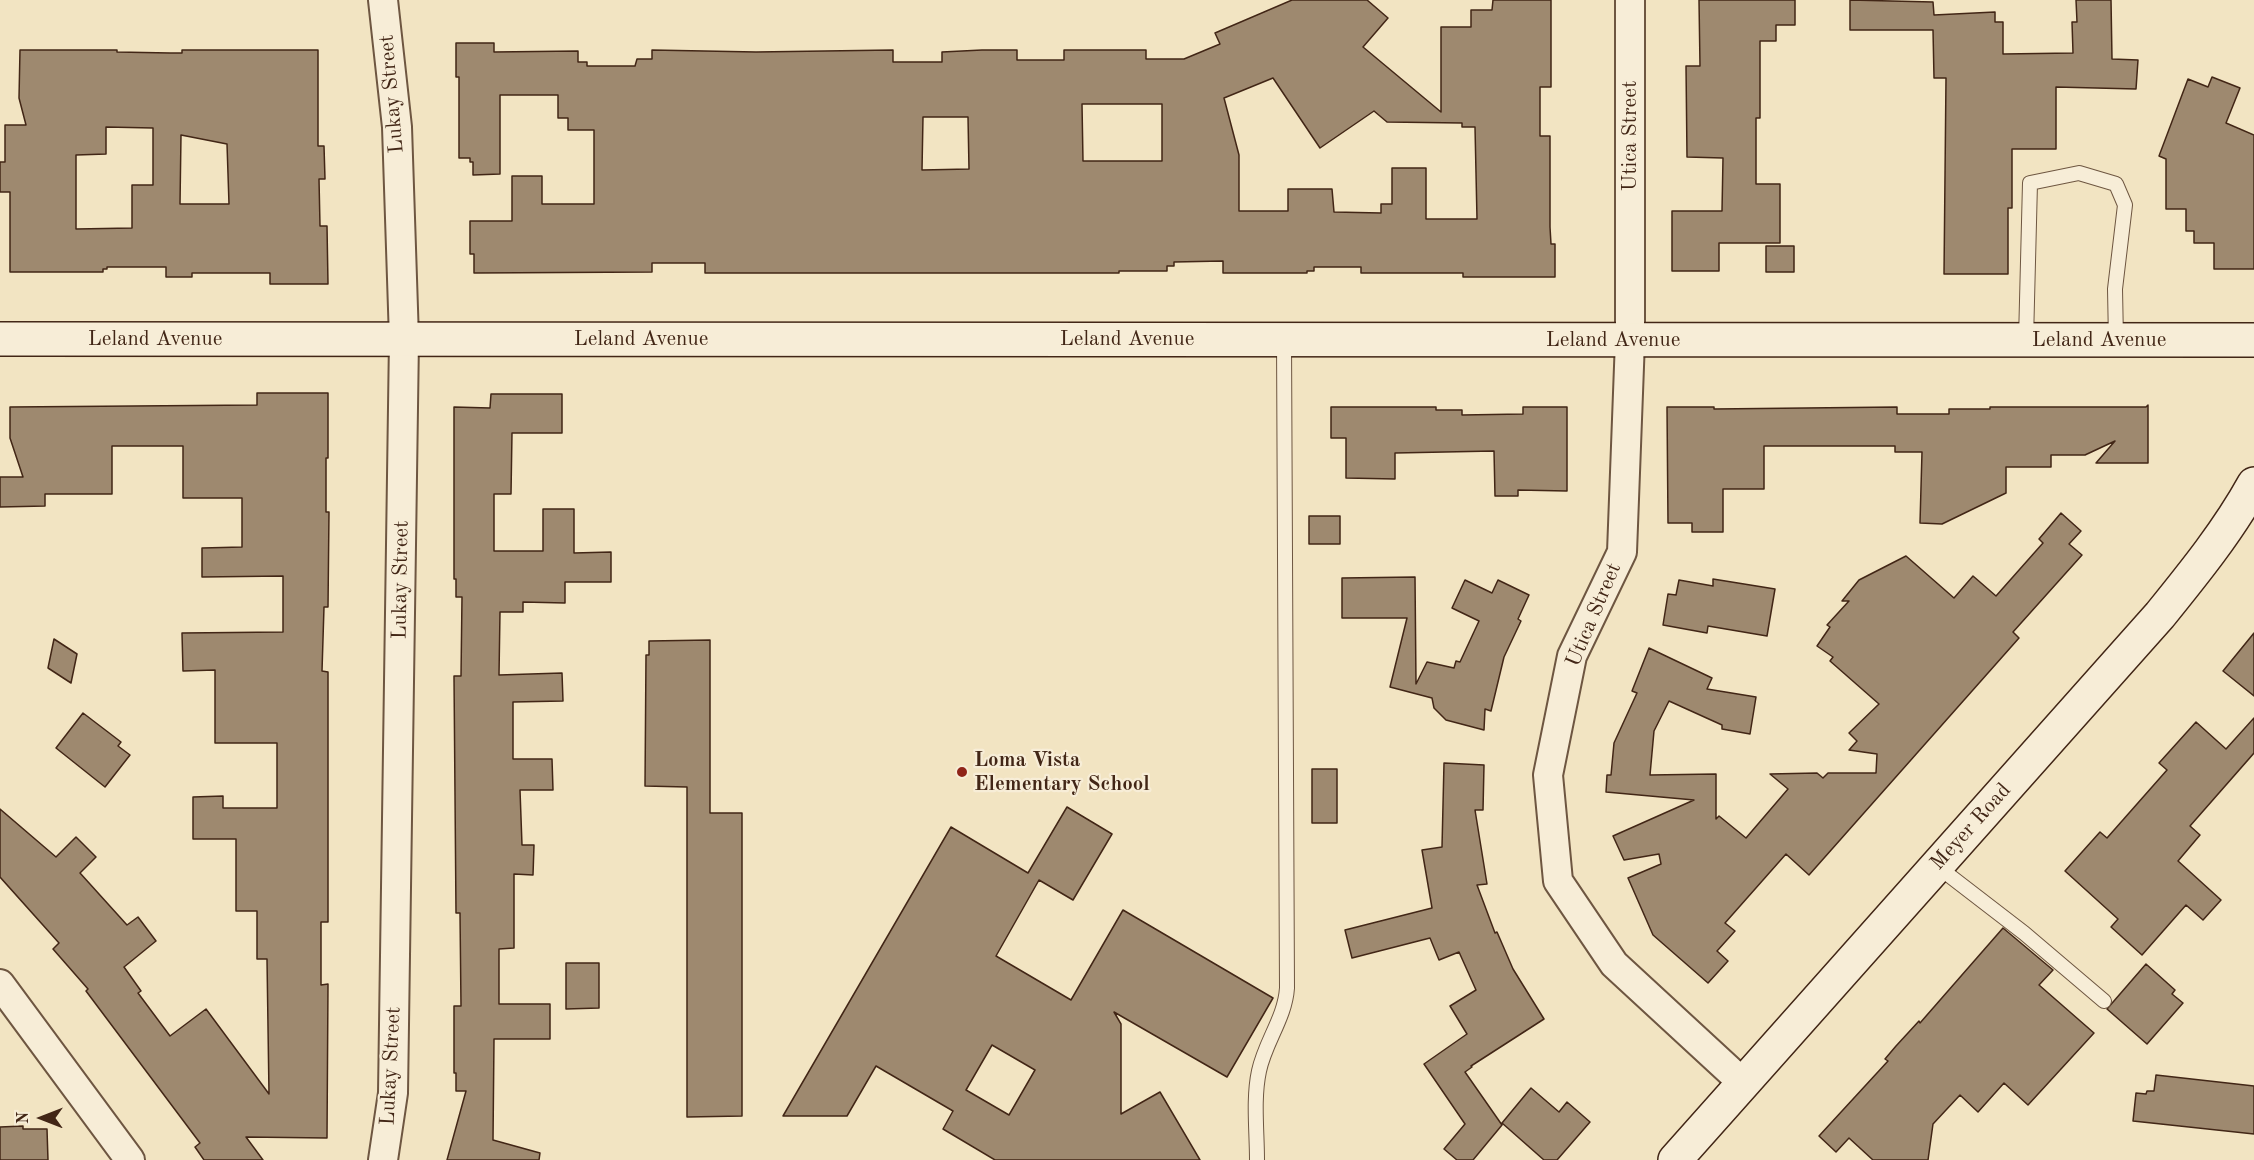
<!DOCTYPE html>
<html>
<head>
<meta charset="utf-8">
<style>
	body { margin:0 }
	#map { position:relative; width:2254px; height:1160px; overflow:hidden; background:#f2e4c2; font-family:"Old Standard TT",serif }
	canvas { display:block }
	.north { position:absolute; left:12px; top:1088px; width:60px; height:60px; -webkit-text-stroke:4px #f7edd7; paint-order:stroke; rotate:270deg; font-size:16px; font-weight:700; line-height:24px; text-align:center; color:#422616 }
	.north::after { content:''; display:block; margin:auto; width:21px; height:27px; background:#422616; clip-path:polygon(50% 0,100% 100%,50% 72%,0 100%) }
</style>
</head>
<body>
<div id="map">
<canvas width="2254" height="1160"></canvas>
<div class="north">N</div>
</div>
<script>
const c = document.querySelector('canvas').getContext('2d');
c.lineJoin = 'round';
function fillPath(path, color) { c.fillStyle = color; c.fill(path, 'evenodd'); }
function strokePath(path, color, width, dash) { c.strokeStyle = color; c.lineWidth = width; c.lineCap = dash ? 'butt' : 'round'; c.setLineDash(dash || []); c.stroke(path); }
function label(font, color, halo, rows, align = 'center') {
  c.font = font + ' "Old Standard TT",serif'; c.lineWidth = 4.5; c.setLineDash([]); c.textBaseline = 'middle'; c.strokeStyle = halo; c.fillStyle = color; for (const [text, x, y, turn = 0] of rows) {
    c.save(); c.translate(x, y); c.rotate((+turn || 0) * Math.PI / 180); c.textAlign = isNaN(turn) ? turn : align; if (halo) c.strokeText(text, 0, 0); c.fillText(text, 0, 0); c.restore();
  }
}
const building = new Path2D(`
	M 1292,0 L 1367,0 L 1388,18 L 1363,47 L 1441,112 L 1441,27 L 1471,27 L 1471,10 L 1492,10 L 1493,0 L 1551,0 L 1551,87 L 1540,87 L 1540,136 L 1550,136 L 1550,227 L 1551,244 L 1555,244 L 1555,277 L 1463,277 L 1463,273 L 1361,273 L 1361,267 L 1314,267 L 1314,271 L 1307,271 L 1307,273 L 1223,273 L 1223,261 L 1174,262 L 1174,266 L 1167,266 L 1167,271 L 1119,271 L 1119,273 L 705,273 L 705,263 L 652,263 L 652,272 L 474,273 L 474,254 L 470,254 L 470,221 L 512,221 L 512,176 L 542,176 L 542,204 L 594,204 L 594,130 L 568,130 L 568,118 L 558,118 L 558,95 L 500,95 L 500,174 L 473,175 L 473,162 L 470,162 L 470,158 L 459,158 L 459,77 L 456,77 L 456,43 L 494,43 L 494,52 L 578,51 L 578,62 L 587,62 L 587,66 L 635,66 L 637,59 L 652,59 L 652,50 L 756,52 L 893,50 L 893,62 L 942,62 L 942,52 L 982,50 L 1017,50 L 1017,60 L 1064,60 L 1064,50 L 1146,50 L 1146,59 L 1184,59 L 1220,44 L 1215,33 ZM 1273,78 L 1320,148 L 1374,111 L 1387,122 L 1462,123 L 1462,127 L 1475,127 L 1477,219 L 1426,219 L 1426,168 L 1392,168 L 1392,204 L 1381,204 L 1381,213 L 1334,212 L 1332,189 L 1288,189 L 1288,211 L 1239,211 L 1239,155 L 1224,98 ZM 1082,104 L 1162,104 L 1162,161 L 1083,161 ZM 923,117 L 968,117 L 969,169 L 922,170 Z
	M 1699,0 L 1795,0 L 1795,25 L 1776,25 L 1776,41 L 1760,41 L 1760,118 L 1756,118 L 1756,184 L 1780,184 L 1780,243 L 1719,243 L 1719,271 L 1672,271 L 1672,211 L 1722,211 L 1723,158 L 1687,157 L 1686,66 L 1700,66 Z
	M 1850,0 L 1933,2 L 1934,15 L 1995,12 L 1995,22 L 2003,22 L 2003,54 L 2073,53 L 2072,22 L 2077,22 L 2076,0 L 2111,0 L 2112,59 L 2138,60 L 2136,89 L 2056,87 L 2056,149 L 2012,149 L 2012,208 L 2008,208 L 2008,274 L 1944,274 L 1946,78 L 1934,78 L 1933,30 L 1850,30 Z
	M 20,50 L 117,50 L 117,52 L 170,53 L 182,53 L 182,50 L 318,50 L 318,146 L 324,146 L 325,179 L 319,179 L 320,226 L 327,226 L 328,284 L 270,284 L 270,273 L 192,273 L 192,277 L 166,277 L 166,267 L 107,267 L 107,269 L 103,269 L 103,272 L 10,272 L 10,192 L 0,192 L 0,162 L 5,162 L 5,125 L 26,125 L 19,98 ZM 106,127 L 153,128 L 153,185 L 132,185 L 132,228 L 76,229 L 76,155 L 106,154 ZM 181,135 L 227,144 L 229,204 L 180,204 Z
	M 2212,77 L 2240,88 L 2226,123 L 2254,135 L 2254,269 L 2214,269 L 2214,243 L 2194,243 L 2194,231 L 2186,231 L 2186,209 L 2166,209 L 2166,159 L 2159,156 L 2188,79 L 2208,87 Z
	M 1766,246 L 1794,246 L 1794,272 L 1766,272 Z
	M 257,393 L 328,393 L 328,458 L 326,458 L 326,512 L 329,512 L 328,607 L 324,607 L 322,671 L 328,672 L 328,922 L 321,922 L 321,985 L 328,984 L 327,1138 L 246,1137 L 263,1160 L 204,1160 L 195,1147 L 200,1143 L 86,991 L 88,989 L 53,949 L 59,943 L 0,877 L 0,809 L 56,857 L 76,837 L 96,857 L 80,873 L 127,925 L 138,917 L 156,941 L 124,967 L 141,991 L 138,993 L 170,1036 L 206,1009 L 269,1094 L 267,959 L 257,959 L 257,911 L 236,911 L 236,839 L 193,839 L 193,797 L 223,796 L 223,808 L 277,808 L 277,743 L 215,743 L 215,670 L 183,671 L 182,633 L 283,632 L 283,576 L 202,577 L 202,548 L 242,547 L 242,498 L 183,498 L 183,446 L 112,446 L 112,494 L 45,494 L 45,506 L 0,507 L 0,477 L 23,477 L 10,438 L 10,407 L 257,405 Z
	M 491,394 L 562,394 L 562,433 L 512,433 L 511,494 L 494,494 L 494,551 L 543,551 L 543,509 L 574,509 L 574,553 L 611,552 L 611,582 L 565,582 L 565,603 L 523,602 L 523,612 L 500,612 L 499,675 L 562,673 L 563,701 L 513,702 L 513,759 L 552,759 L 553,790 L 520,790 L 522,845 L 534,845 L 533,875 L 514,874 L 514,948 L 499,949 L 499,1004 L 550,1004 L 550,1039 L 494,1039 L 493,1140 L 540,1153 L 539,1160 L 447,1160 L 466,1091 L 456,1091 L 456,1073 L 454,1073 L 454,1006 L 461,1006 L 460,913 L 456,913 L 454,676 L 461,676 L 462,597 L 456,597 L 456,579 L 454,579 L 454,407 L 490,408 Z
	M 2148,405 L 2148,463 L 2096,463 L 2115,441 L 2085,455 L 2051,455 L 2051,467 L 2006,467 L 2006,493 L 1942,524 L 1920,523 L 1922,452 L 1895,452 L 1895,446 L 1764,446 L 1764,489 L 1723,489 L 1723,532 L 1692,532 L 1692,523 L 1668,523 L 1667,407 L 1714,407 L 1714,409 L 1897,407 L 1897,414 L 1949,414 L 1949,409 L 1990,409 L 1990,407 L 2146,407 Z
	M 1331,407 L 1436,407 L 1436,410 L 1462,410 L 1462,415 L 1523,414 L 1523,407 L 1567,407 L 1567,491 L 1518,490 L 1518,496 L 1495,496 L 1494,451 L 1395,453 L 1395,479 L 1346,478 L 1346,438 L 1331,438 Z
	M 2061,513 L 2081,531 L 2069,544 L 2082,555 L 2013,632 L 2019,638 L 1809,875 L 1786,854 L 1725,923 L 1735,931 L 1717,951 L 1728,961 L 1708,983 L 1653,935 L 1628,878 L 1661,864 L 1659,854 L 1624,860 L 1613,836 L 1694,800 L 1606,792 L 1607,775 L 1611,775 L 1614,743 L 1637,693 L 1632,691 L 1649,648 L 1712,678 L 1707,689 L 1756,697 L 1750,734 L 1722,729 L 1722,725 L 1669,701 L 1654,731 L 1650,775 L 1716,774 L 1716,819 L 1719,816 L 1746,838 L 1788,789 L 1770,774 L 1817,773 L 1823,778 L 1828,773 L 1876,773 L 1877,754 L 1849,750 L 1857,741 L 1849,733 L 1879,704 L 1830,661 L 1833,657 L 1817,646 L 1830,627 L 1827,625 L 1849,601 L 1842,601 L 1859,580 L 1906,556 L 1954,598 L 1973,576 L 1996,596 L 2043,543 L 2039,539 Z
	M 1309,516 L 1340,516 L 1340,544 L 1309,544 Z
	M 1415,577 L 1416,684 L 1427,662 L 1454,668 L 1456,661 L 1460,662 L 1479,621 L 1452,608 L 1465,580 L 1492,593 L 1498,580 L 1529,595 L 1518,619 L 1521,621 L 1504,657 L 1491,711 L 1485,709 L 1484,730 L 1446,720 L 1434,708 L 1432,698 L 1390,687 L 1407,618 L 1342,618 L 1342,578 Z
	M 1713,579 L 1775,589 L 1767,636 L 1708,626 L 1707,633 L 1663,625 L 1668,594 L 1676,595 L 1679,580 L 1713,586 Z
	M 2254,633 L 2254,696 L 2223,671 Z
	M 54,639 L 77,654 L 71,683 L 48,668 Z
	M 710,640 L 710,813 L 742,813 L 742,1116 L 687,1117 L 687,787 L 645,786 L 646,655 L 649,655 L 649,641 Z
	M 83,713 L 121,742 L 118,746 L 130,755 L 105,787 L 56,748 Z
	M 2254,718 L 2254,753 L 2190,826 L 2200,835 L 2178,861 L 2221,900 L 2203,920 L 2186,905 L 2142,955 L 2111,927 L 2118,919 L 2065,871 L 2100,832 L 2107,838 L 2167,770 L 2159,763 L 2196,722 L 2226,749 Z
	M 1444,763 L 1484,765 L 1483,810 L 1475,810 L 1487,884 L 1477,885 L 1495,933 L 1497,932 L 1513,969 L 1544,1019 L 1471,1066 L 1472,1067 L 1465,1072 L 1502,1125 L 1473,1160 L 1457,1160 L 1444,1149 L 1465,1124 L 1424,1064 L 1467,1034 L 1450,1006 L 1476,990 L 1459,952 L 1439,960 L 1430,938 L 1352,958 L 1345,930 L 1432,908 L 1422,850 L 1442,847 Z
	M 1312,769 L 1337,769 L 1337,823 L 1312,823 Z
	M 1067,807 L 1112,834 L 1073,900 L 1039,880 L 996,956 L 1071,1000 L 1123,910 L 1273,998 L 1227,1077 L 1114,1012 L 1121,1024 L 1121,1114 L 1160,1092 L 1200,1160 L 995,1160 L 943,1129 L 953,1111 L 876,1066 L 847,1116 L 783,1116 L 951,827 L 1028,873 ZM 992,1045 L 1035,1070 L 1009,1115 L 966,1090 Z
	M 2003,928 L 2053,970 L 2039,985 L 2094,1033 L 2028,1105 L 2004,1083 L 1978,1112 L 1960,1095 L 1933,1124 L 1928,1160 L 1873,1160 L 1849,1138 L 1836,1152 L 1819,1136 L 1888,1061 L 1885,1059 L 1896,1046 L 1919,1021 L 1920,1023 Z
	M 566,963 L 599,963 L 599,1008 L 566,1009 Z
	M 2146,964 L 2175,990 L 2172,994 L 2183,1003 L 2147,1044 L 2107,1009 Z
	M 2156,1075 L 2254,1086 L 2254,1134 L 2133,1121 L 2136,1093 L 2146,1094 L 2147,1091 L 2154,1091 Z
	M 1531,1088 L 1559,1112 L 1567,1102 L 1590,1122 L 1557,1160 L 1544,1160 L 1502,1123 Z
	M 23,1126 L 23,1129 L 47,1129 L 48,1160 L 0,1160 L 0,1127 Z`);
const lane = new Path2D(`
	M 2026,340 L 2030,183 L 2079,173 L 2116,184 L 2125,205 L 2115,289 L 2116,340
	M 1937,866 L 2024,933 L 2104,1001
	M 1257,1160 C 1257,1131 1253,1099 1259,1071 C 1265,1042 1285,1018 1287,988 L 1284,339`);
const street = new Path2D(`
	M 383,0 L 397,127 L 404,339 L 393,1093 L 383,1160
	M 1630,0 L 1630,340 L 1622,552 L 1572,656 L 1548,775 L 1558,881 L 1614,964 L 1743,1083
	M 0,984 L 130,1160`);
const secondary = new Path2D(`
	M 0,339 L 2254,340
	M 1675,1160 L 2160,615 C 2194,573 2228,531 2254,484`);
const markers = [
	[962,772,6,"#8f2418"]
];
const streetNames = [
	["Lukay Street",392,94,-95],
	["Utica Street",1630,136,-90],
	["Leland Avenue",155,339],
	["Leland Avenue",641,339],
	["Leland Avenue",1127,339],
	["Leland Avenue",1613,340],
	["Leland Avenue",2099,340],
	["Lukay Street",401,580,-89],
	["Utica Street",1594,615,-67],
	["Meyer Road",1971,827,-48],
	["Lukay Street",391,1066,-87]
];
const poiNames = [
	["Loma Vista",974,760],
	["Elementary School",974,784]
];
fillPath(building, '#9e896f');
strokePath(building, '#422616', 1.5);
strokePath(lane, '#6e5641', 16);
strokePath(street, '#6e5641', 32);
strokePath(secondary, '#422616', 36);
strokePath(lane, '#f7edd7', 14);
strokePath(street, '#f7edd7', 28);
strokePath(secondary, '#f7edd7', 33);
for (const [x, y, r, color] of markers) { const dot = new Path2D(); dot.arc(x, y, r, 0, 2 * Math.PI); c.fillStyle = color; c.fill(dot); strokePath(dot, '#f7edd7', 2); }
label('21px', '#422616', '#f7edd7', streetNames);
label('bold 21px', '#422616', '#f7edd7', poiNames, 'left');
</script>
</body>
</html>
